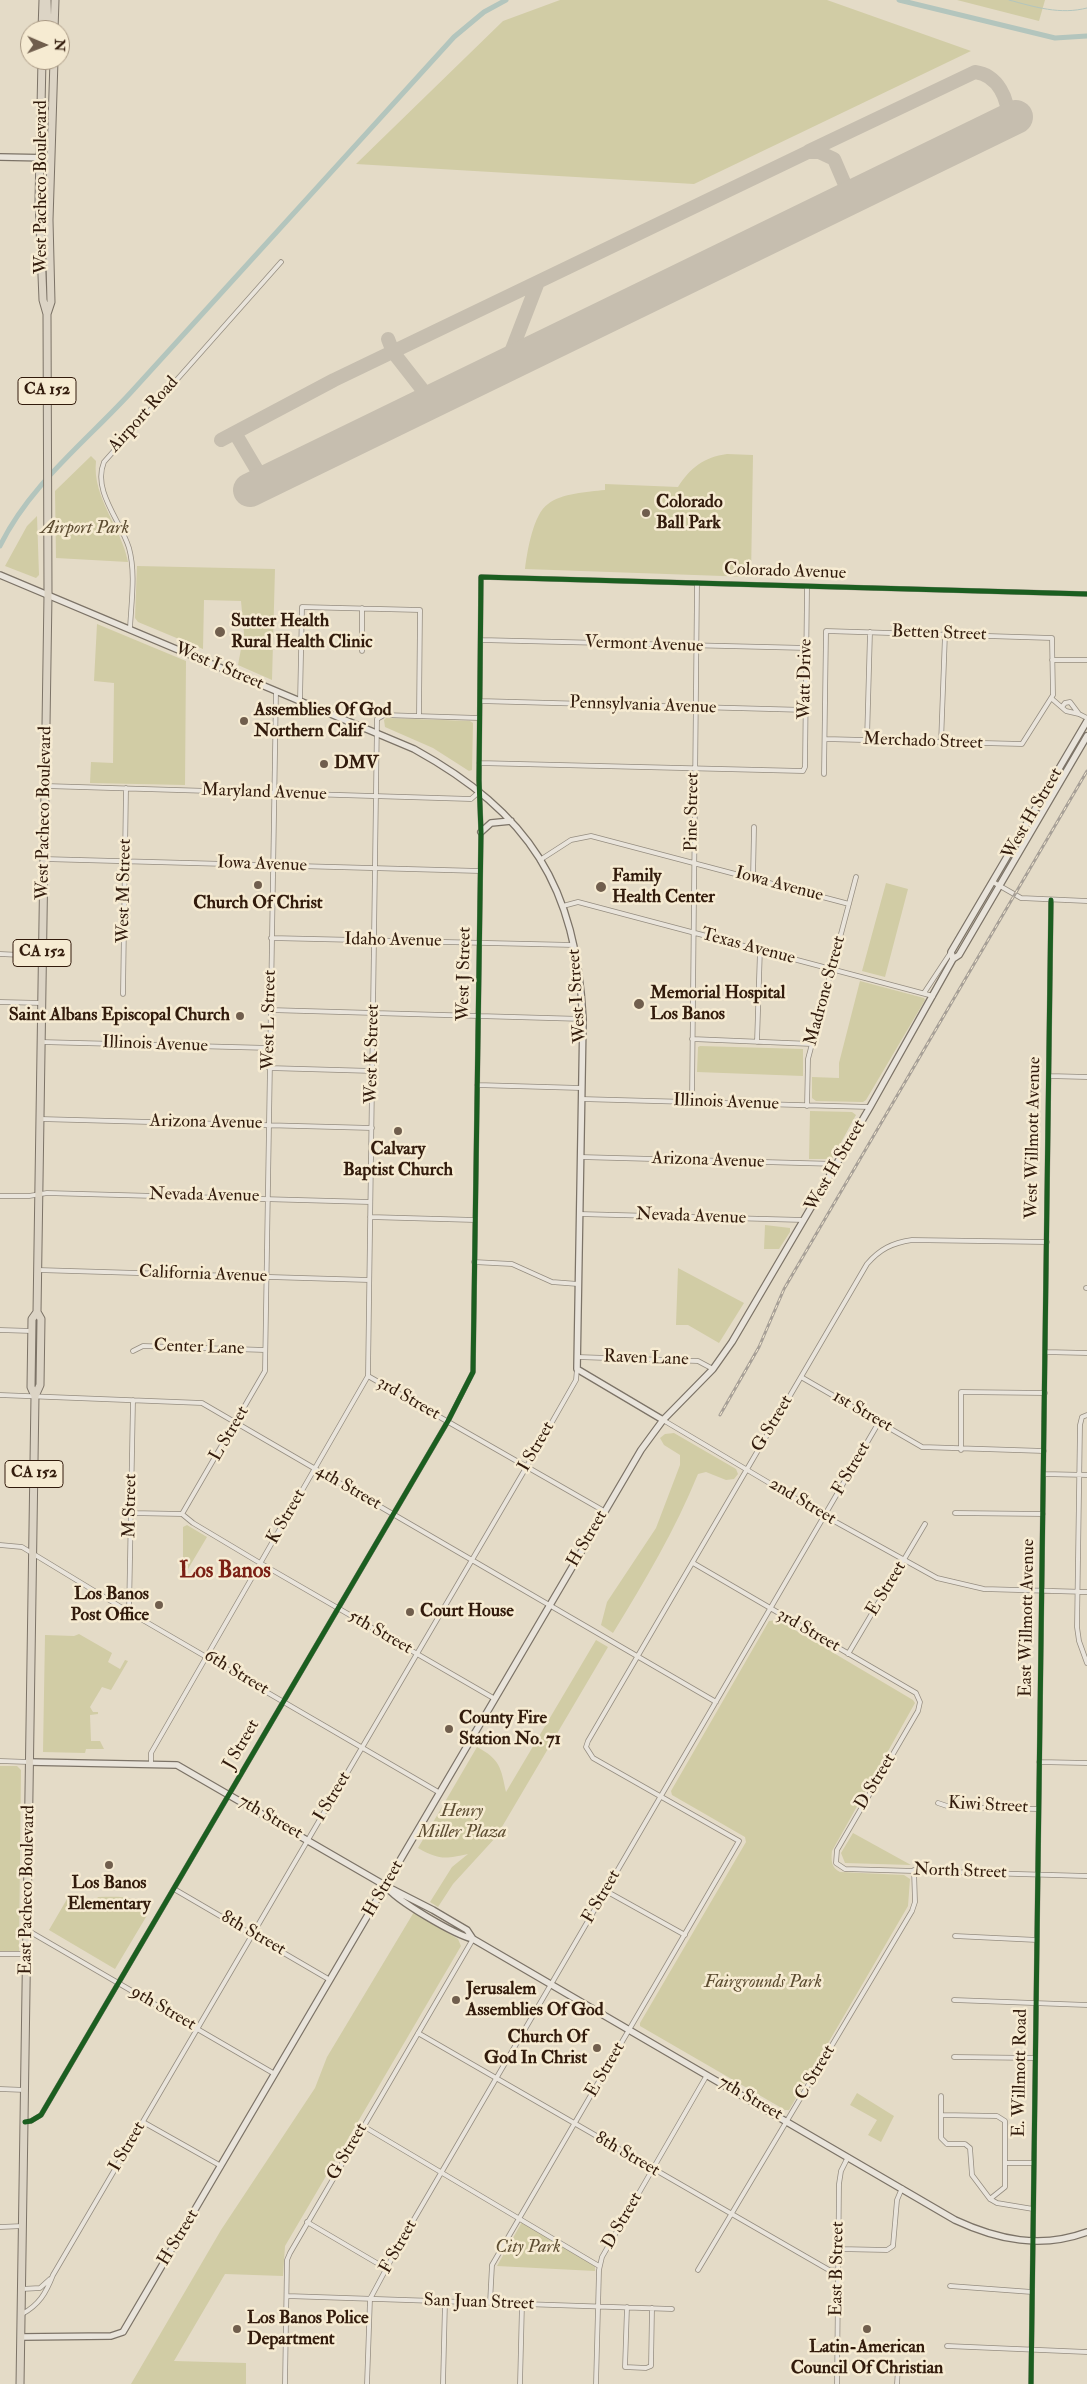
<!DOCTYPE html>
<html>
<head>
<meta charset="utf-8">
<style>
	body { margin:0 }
	#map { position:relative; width:1087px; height:2384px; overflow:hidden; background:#e4dbc7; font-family:"IM FELL Double Pica",serif }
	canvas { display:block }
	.north { position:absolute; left:20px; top:20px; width:50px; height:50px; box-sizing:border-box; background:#f6ebd2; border:1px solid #a89883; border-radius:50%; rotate:91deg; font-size:14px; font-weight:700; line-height:20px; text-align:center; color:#321b0c }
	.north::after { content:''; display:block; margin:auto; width:18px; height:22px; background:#705e4d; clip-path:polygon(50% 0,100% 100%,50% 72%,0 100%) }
</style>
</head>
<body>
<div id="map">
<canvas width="1087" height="2384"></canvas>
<div class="north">N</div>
</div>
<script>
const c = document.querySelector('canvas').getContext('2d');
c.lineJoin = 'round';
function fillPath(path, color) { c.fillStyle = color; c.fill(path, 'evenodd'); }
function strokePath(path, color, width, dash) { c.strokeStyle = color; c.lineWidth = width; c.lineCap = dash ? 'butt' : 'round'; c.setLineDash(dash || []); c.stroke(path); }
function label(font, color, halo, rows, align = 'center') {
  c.font = font + ' "IM FELL Double Pica",serif'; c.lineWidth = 5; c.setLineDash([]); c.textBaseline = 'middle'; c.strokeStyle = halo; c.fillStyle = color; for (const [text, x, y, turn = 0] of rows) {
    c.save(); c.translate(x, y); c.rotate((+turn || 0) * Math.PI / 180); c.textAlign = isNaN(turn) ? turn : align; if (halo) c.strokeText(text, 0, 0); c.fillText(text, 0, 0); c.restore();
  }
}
const green = new Path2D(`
	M 560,0 L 827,0 L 971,51 L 694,184 L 356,164 L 503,21 Z
	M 957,0 L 1045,0 L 1039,21 Z
	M 727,454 L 753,455 L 751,577 L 525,569 C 527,553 533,514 548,504 C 562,493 587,492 605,490 L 605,484 L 678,487 C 690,468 704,457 727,454 Z
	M 91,456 L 96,461 C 92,498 121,526 128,562 L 56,558 L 55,491 Z
	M 37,516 L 39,575 L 36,578 L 5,566 L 27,526 Z
	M 137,566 L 275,569 L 272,680 L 238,665 L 244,633 L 241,601 L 204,600 L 203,649 L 138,622 L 135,618 Z
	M 97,624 L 186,661 L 185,785 L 90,783 L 91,762 L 113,763 L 114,683 L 94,681 Z
	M 386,718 L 470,721 L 473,723 L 472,770 L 469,771 L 433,748 L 385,727 L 384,720 Z
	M 886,883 L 908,889 L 885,977 L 862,971 Z
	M 860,981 L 924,998 L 925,1000 L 866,1100 L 863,1102 L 816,1101 L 812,1098 L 812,1077 L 839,1078 L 839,1063 Z
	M 700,1046 L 803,1049 L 803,1076 L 697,1072 L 698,1047 Z
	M 810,1111 L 852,1112 L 856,1115 L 832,1159 L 809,1159 Z
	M 765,1225 L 790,1228 L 790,1232 L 779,1249 L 764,1249 Z
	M 678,1268 L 744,1303 L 719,1343 L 688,1325 L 676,1325 Z
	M 674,1433 L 736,1469 L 738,1474 L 734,1479 L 726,1480 L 706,1472 L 698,1474 C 675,1530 645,1581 613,1633 L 601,1625 L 607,1602 L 656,1528 L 680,1465 L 680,1455 L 664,1445 L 660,1438 L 665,1434 Z
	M 187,1525 L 207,1537 L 188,1569 L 183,1566 L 183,1527 Z
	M 778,1620 L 913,1700 L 915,1703 L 832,1851 C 831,1860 831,1868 840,1872 L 904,1875 L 910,1879 L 908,1906 L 789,2110 L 785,2110 L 640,2026 L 640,2023 L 746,1842 L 745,1837 L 672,1795 L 671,1791 L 769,1621 Z
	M 79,1634 L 112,1653 L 108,1662 L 120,1669 L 125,1660 L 128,1661 L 111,1690 L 102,1687 L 90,1707 L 93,1712 L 98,1712 L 98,1714 L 90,1715 L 91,1741 L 100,1741 L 104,1749 L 86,1749 L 85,1753 L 43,1752 L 45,1635 L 74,1636 Z
	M 596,1640 L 608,1647 L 496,1837 L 453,1884 L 438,1907 L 430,1902 L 452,1867 L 468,1854 C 445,1859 439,1860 418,1848 L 477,1747 C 500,1759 501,1768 506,1792 Z
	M 0,1766 L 17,1766 L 21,1770 L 19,1951 L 0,1951 Z
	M 853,1833 L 911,1865 L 845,1863 L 841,1853 Z
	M 70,1894 L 96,1900 L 98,1897 C 118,1897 137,1894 149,1912 L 115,1969 L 49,1930 Z
	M 414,1912 L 458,1939 L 461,1946 L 285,2246 L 283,2276 L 225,2274 L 174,2361 L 246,2363 L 246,2384 L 131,2384 L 221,2230 L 315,2088 L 327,2057 Z
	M 857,2093 L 894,2116 L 881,2142 L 868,2135 L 877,2120 L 850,2105 Z
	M 522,2222 L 595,2266 L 595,2271 L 497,2266 Z`);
const stream = new Path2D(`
	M 1009,0 C 1035,7 1060,15 1087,8`);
const canal = new Path2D(`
	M 899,0 L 1055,38 L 1087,36
	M 0,546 C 30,484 88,440 134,389 C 241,272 347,154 454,37 L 484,12 L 506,0`);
const taxiway = new Path2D(`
	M 809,151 L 975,72 C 998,75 1009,99 1008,121
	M 388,339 L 393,352 L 432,402
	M 506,365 L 538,282
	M 235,433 L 264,482
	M 221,440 L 334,380 L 808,152 L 819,152 L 834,159 L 846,187 L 837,204`);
const runway = new Path2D(`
	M 250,490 L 1016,117`);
const street = new Path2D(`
	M 130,629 C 131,604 136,573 129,548 C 121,521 92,491 104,462 L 281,262
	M 481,640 L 807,648
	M 362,651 L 362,608
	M 1052,660 L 1087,660
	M 1051,698 L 1066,711 L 1079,714 L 1087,718
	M 300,701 L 302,607 L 420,610 L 419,716
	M 480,701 L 806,710
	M 1062,707 L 1065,703 L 1070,702 L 1079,714
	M 867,740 L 870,632
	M 941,743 L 945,634
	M 479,763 L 803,771 L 805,767 L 807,587
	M 824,774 L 826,631 L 1052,638 L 1053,695 L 1022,744 L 825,739
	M 46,786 L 471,799 L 480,791
	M 44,859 L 480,871
	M 540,860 L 571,840 L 591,836 L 849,904
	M 753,878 L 754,827
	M 993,882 L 1021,898 L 1087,901
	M 563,906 L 578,902 L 933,996
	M 271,938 L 574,945
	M 0,954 L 42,956
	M 924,993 L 951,952
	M 123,994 L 126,788
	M 0,1002 L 42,1003
	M 270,1010 L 583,1019
	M 692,1039 L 812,1044
	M 41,1042 L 270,1048
	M 757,1042 L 760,949
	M 269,1068 L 373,1071
	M 1049,1076 L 1087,1077
	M 477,1085 L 581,1088
	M 581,1099 L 870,1107
	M 692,1102 L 697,583
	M 807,1106 L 808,1059 L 856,877
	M 40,1119 L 372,1128
	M 580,1157 L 837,1164
	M 0,1196 L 29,1196 L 47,1193 L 370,1202
	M 579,1214 L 804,1220
	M 370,1217 L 475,1220
	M 474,1262 L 512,1264 L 552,1282 L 578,1284
	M 38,1270 L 369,1280
	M 1086,1288 L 1087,1288
	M 0,1330 L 32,1331
	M 133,1351 L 143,1346 L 265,1350
	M 1045,1352 L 1087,1353
	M 577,1357 L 698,1361 L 713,1369
	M 368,1376 L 604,1511
	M 801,1377 L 922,1447 L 1044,1451
	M 0,1395 L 202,1403 L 716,1702
	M 1087,1415 L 1082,1417 L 1080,1425 L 1077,1627 L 1079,1641 L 1087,1663
	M 663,1420 L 825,1516 L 937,1578 L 984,1589 L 1087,1592
	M 961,1450 L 961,1392 L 1045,1393
	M 1044,1474 L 1087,1475
	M 131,1513 L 182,1514 L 193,1523 L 260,1563 L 495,1699
	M 955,1513 L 1043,1514
	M 182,1514 L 265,1371 L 276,691
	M 0,1545 L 22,1547 L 129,1612 L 440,1793
	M 693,1563 L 916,1693 L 920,1702 L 918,1711 L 837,1850 L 836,1863 L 845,1869 L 1087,1876
	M 129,1612 L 133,1400
	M 848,1654 L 925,1524
	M 0,1761 L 29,1762
	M 1039,1762 L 1087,1763
	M 151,1764 L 151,1753 L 368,1376 L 377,719 L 384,715 L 479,718
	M 938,1803 L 950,1807 L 1038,1809
	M 174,1889 L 330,1980
	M 606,1891 L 685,1935
	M 27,1930 L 273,2073
	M 955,1936 L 1037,1940
	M 0,1954 L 27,1954
	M 954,2000 L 1087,2005
	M 418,2033 L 829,2270 L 838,2271
	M 954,2057 L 1035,2058
	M 0,2089 L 25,2090
	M 941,2096 L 941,2138 L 947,2144 L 965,2144 L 970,2148 L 972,2175 L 990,2199 L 997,2203 L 1033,2209
	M 941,2115 L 997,2116 L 1005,2121 L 1005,2187 L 990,2199
	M 25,2122 L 31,2121 L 41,2115 L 448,1421 L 473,1372 L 481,832 L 479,780 L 481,577 L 1087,594
	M 143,2122 L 221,2166
	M 363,2126 L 599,2266
	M 1006,2163 L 1034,2163
	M 307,2222 L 387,2269
	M 0,2227 L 23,2226
	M 839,2249 L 887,2250 L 893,2246 L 897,2200 L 902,2188
	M 698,2270 L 912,1911 L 915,1902 L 914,1870
	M 950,2286 L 1032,2292
	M 22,2289 L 40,2288 L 50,2279
	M 287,2296 L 672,2309
	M 490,2303 L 492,2265 L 739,1841 L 593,1758 L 586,1747 L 588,1741 L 867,1264 C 880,1249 892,1243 912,1240 L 1047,1242
	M 627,2307 L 625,2367 L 646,2368 L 651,2366 L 652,2308
	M 22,2314 C 39,2305 46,2293 53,2275 L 527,1466 L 576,1380 L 577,1369
	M 947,2346 L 1087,2352
	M 285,2384 L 287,2260 L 290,2253 L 473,1939
	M 367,2384 L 370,2299 L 399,2245 L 879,1422
	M 443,2384 L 445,2302
	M 520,2384 L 522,2304
	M 596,2384 L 599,2270 L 602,2257 L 707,2075
	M 837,2384 L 839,2184 L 841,2171 L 848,2157
	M 897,2384 L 898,2369
	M 1031,2384 L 1051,900`);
const secondary = new Path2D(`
	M 0,157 L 51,158
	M 0,575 L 414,749 C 530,813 576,886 583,1019 L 577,1369 L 663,1420
	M 481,832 L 491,823 L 511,821
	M 953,959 L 951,952 L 1087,721
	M 29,1762 L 177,1765 L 386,1886 L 433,1910 L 467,1930 L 473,1939
	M 386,1886 C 395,1900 455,1935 473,1939 L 955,2220 C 998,2240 1041,2249 1087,2232
	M 21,2337 L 111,2336 L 123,2332 L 641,1450 L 663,1420 L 713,1369 L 732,1342 L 870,1107 L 953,959 L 959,955 L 1087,736`);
const highway = new Path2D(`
	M 47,0 L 48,30
	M 42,30 L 43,0
	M 54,30 L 55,0
	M 42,60 L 39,200 L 43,300 L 47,314
	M 35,1396 L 31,1387 L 32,1319 L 37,1312 L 48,595 L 47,314 L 51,302 L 49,220 L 54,60
	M 20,2384 L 35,1396 L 40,1385 L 41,1319 L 37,1312`);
const rail = new Path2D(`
	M 720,1415 L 759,1347 L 784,1289 L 1087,771`);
const cycleway = new Path2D(`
	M 25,2122 L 31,2121 L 41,2115 L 448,1421 L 473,1372 L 481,832 L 479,780 L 481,577 L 1087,594
	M 1031,2384 L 1051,900`);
const markers = [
	[646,513,5,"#705e4d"],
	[220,632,6,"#705e4d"],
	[244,721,5,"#705e4d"],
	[324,764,5,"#705e4d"],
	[258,885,5,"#705e4d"],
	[601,887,6,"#705e4d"],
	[639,1004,6,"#705e4d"],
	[240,1016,5,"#705e4d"],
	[398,1131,5,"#705e4d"],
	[159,1605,5,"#705e4d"],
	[410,1612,5,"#705e4d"],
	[449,1729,5,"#705e4d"],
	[109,1865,5,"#705e4d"],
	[456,2000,5,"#705e4d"],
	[597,2048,5,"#705e4d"],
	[237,2329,5,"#705e4d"],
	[867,2329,5,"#705e4d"]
];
const shields = [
	[47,391,58],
	[42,953,58],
	[34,1474,58]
];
const shieldNames = [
	["CA 152",47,391],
	["CA 152",42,953],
	["CA 152",34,1474]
];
const streetNames = [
	["West Pacheco Boulevard",42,187,-90],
	["Airport Road",144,415,-48],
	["Colorado Avenue",785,572,2],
	["Betten Street",939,634,2],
	["Vermont Avenue",644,645,2],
	["West I Street",219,667,23],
	["Watt Drive",806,679,-89],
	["Pennsylvania Avenue",643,706,2],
	["Merchado Street",923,742,2],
	["Maryland Avenue",264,793,2],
	["Pine Street",693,812,-89],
	["West Pacheco Boulevard",45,813,-89],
	["West H Street",1033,814,-60],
	["Iowa Avenue",262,865,2],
	["Iowa Avenue",779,885,15],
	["West M Street",125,891,-89],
	["Idaho Avenue",393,941,1],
	["Texas Avenue",748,947,15],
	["West J Street",465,974,-89],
	["Madrone Street",826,991,-75],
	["West I Street",578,996,-94],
	["West L Street",270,1020,-89],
	["Illinois Avenue",155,1045,2],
	["West K Street",373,1054,-89],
	["Illinois Avenue",726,1103,2],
	["Arizona Avenue",206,1123,1],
	["West Willmott Avenue",1034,1138,-89],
	["Arizona Avenue",708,1161,2],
	["West H Street",836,1166,-60],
	["Nevada Avenue",204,1196,1],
	["Nevada Avenue",691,1217,2],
	["California Avenue",203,1275,2],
	["Center Lane",199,1348,2],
	["Raven Lane",646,1359,2],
	["3rd Street",408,1399,30],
	["1st Street",862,1412,30],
	["G Street",773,1424,-59],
	["L Street",230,1434,-60],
	["I Street",537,1447,-60],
	["F Street",852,1469,-60],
	["4th Street",348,1488,30],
	["2nd Street",802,1502,31],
	["M Street",131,1506,-89],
	["K Street",287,1517,-60],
	["H Street",588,1539,-60],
	["E Street",887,1589,-59],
	["East Willmott Avenue",1028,1618,-89],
	["3rd Street",808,1631,30],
	["5th Street",380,1633,30],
	["6th Street",236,1673,31],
	["J Street",242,1745,-60],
	["D Street",876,1782,-59],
	["I Street",333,1797,-59],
	["Kiwi Street",988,1806,3],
	["7th Street",270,1818,30],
	["North Street",960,1872,2],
	["H Street",384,1889,-60],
	["East Pacheco Boulevard",28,1890,-89],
	["F Street",602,1897,-60],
	["8th Street",253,1934,30],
	["9th Street",163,2009,30],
	["E Street",606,2070,-60],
	["C Street",816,2073,-59],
	["E. Willmott Road",1021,2073,-89],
	["7th Street",750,2099,30],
	["I Street",128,2147,-60],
	["G Street",348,2152,-60],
	["8th Street",627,2155,30],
	["D Street",623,2221,-60],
	["H Street",179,2238,-59],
	["F Street",399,2247,-61],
	["East B Street",838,2269,-89],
	["San Juan Street",479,2303,2]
];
const poiNames = [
	["Colorado",656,503],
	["Ball Park",656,524],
	["Sutter Health",231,622],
	["Rural Health Clinic",231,643],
	["Assemblies Of God",254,711],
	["Northern Calif",254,732],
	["DMV",334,764],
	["Family",612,877],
	["Health Center",612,898],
	["Church Of Christ",258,904,"center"],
	["Memorial Hospital",650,994],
	["Los Banos",650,1015],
	["Saint Albans Episcopal Church",230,1016,"right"],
	["Calvary",398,1150,"center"],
	["Baptist Church",398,1171,"center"],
	["Los Banos",149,1595,"right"],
	["Post Office",149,1616,"right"],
	["Court House",420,1612],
	["County Fire",459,1719],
	["Station No. 71",459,1740],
	["Los Banos",109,1884,"center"],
	["Elementary",109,1905,"center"],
	["Jerusalem",466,1990],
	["Assemblies Of God",466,2011],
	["Church Of",587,2038,"right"],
	["God In Christ",587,2059,"right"],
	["Los Banos Police",247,2319],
	["Department",247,2340],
	["Latin-American",867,2348,"center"],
	["Council Of Christian",867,2369,"center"]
];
const parkNames = [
	["Airport Park",85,529],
	["Henry",462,1812],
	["Miller Plaza",462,1833],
	["Fairgrounds Park",763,1983],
	["City Park",528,2248]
];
const districtNames = [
	["Los Banos",225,1572]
];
fillPath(green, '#d1cca5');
strokePath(stream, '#b3c5bd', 1);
strokePath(canal, '#b3c5bd', 5);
strokePath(taxiway, '#c6beaf', 14);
strokePath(runway, '#c6beaf', 34);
strokePath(street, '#958d80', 5.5);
strokePath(secondary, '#7c7367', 8);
strokePath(highway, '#7c7367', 9);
strokePath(street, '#e9e4db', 4);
strokePath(secondary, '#e9e4db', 5.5);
strokePath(highway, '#dcd4c5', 7);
strokePath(rail, '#a7a097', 3);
strokePath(rail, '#f6ebd2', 1, [4]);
strokePath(cycleway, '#1b5e20', 5);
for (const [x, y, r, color] of markers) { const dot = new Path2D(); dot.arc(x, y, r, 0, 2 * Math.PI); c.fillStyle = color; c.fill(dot); strokePath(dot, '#f6ebd2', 2); }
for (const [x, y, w] of shields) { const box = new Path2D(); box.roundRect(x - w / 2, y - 13.5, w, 27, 4); c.fillStyle = '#f6ebd2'; c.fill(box); strokePath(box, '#321b0c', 1); }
label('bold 16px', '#321b0c', null, shieldNames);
label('18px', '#321b0c', '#f6ebd2', streetNames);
label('bold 18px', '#321b0c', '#f6ebd2', poiNames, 'left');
label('italic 18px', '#5d4d32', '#f6ebd2', parkNames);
label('bold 22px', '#7a1f14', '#f6ebd2', districtNames);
</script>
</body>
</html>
